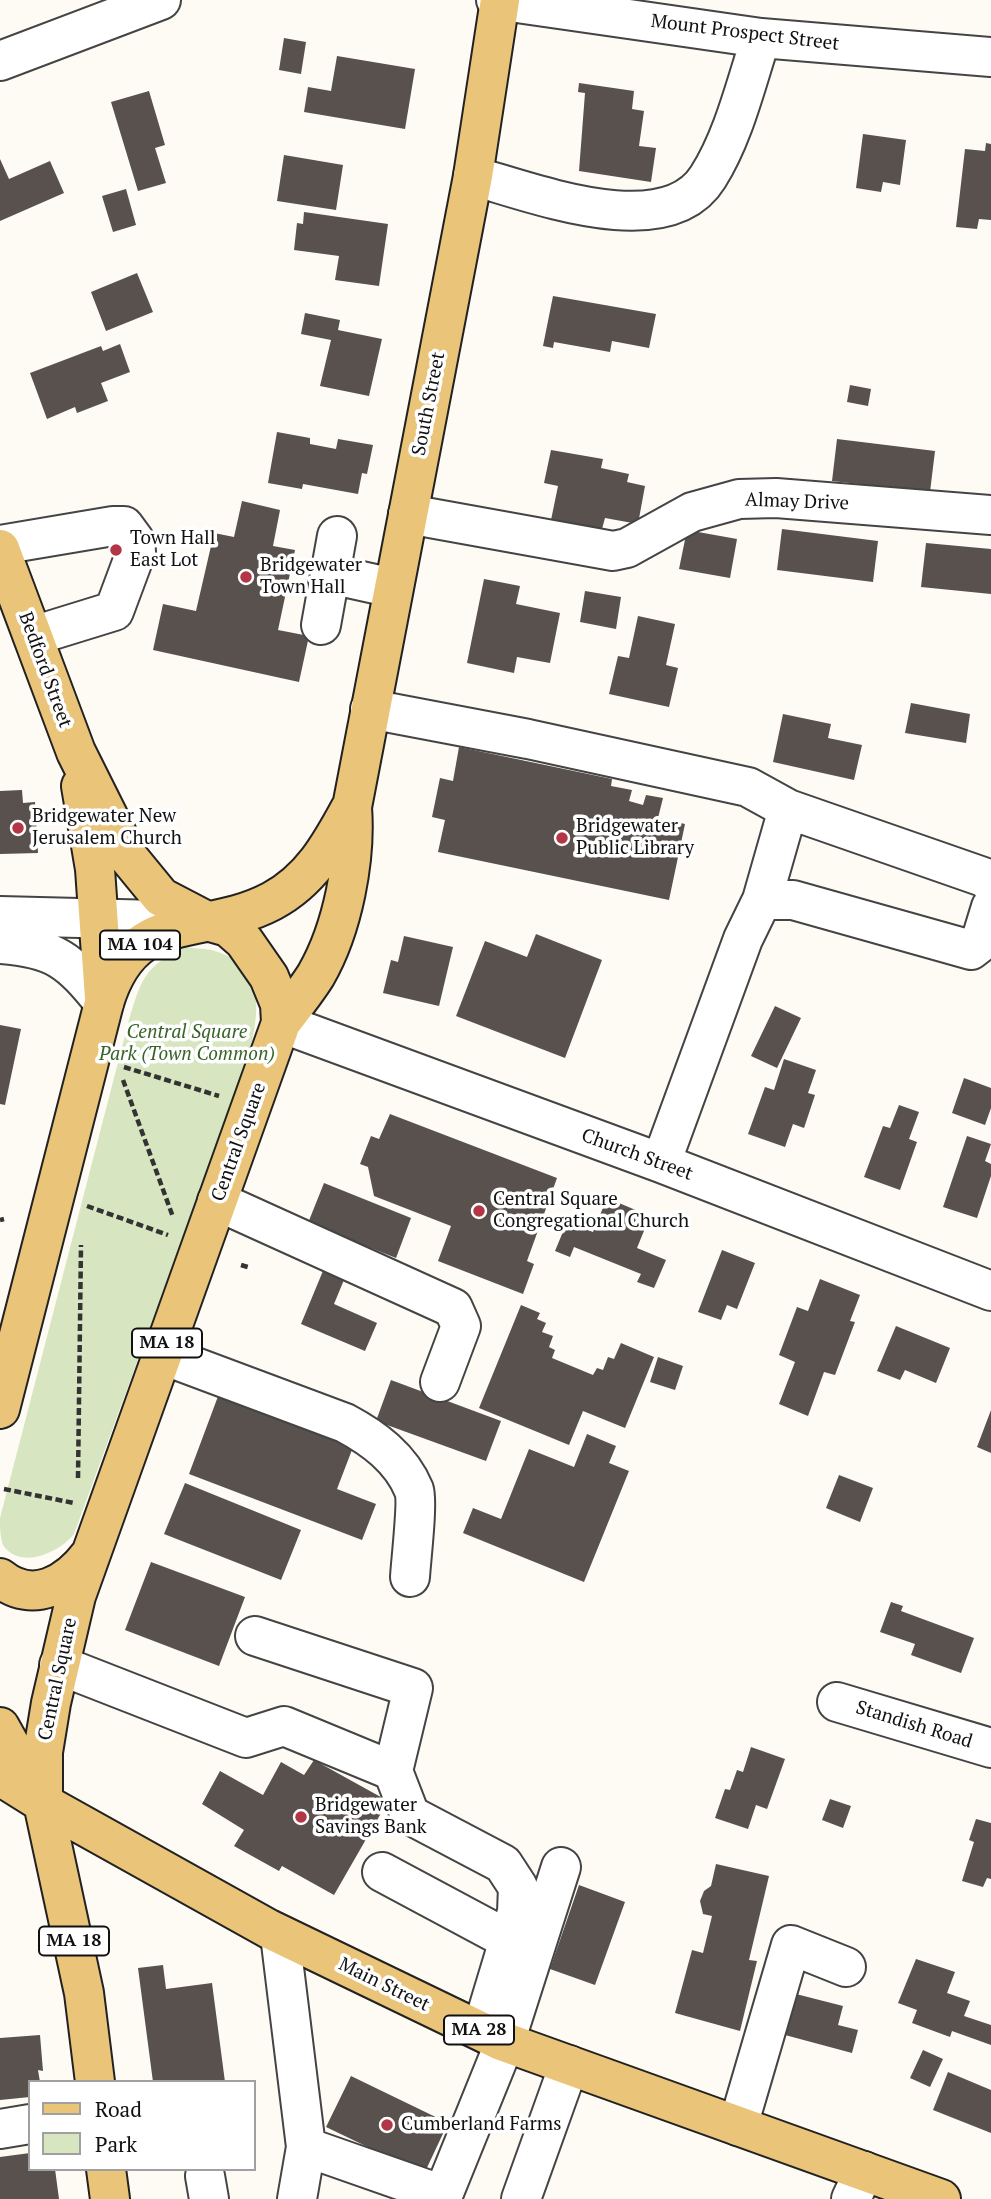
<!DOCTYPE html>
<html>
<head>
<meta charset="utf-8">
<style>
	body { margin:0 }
	#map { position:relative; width:991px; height:2199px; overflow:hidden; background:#fefbf5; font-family:"PT Serif",serif }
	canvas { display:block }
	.legend { position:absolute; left:28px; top:2080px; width:228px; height:91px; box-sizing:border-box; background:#fff; border:2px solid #a0a0a0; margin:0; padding:9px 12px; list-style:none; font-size:21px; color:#111 }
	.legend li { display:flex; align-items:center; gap:14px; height:35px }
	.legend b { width:35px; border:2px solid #a0a0a0 }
</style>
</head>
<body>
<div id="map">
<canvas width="991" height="2199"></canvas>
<ul class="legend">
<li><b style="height:9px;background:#eac579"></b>Road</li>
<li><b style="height:19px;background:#d7e6c1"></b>Park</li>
</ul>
</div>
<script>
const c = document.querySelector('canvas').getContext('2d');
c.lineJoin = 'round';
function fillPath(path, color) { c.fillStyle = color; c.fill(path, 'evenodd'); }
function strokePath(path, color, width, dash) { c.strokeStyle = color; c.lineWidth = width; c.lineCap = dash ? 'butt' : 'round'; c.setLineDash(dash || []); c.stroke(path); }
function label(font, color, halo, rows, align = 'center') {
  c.font = font + ' "PT Serif",serif'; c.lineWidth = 7; c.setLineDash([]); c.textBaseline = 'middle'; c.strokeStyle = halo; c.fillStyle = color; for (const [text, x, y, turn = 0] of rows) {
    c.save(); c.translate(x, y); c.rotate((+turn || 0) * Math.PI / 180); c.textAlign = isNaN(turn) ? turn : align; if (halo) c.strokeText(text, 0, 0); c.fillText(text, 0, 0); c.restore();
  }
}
const green = new Path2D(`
	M 185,947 C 196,949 208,948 218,952 C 271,969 257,1025 246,1065 L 74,1534 C 60,1552 20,1571 3,1545 C 0,1537 0,1526 0,1518 L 129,1020 C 141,979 145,966 185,947 Z`);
const building = new Path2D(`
	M 284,38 L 306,42 L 301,74 L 279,70 Z
	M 337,56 L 415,69 L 405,129 L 304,112 L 308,87 L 331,91 Z
	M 579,83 L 634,91 L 632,109 L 644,111 L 639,146 L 656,148 L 651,182 L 579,171 L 585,93 L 578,92 Z
	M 149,91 L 165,145 L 155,148 L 166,183 L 138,191 L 111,102 Z
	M 863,134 L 906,140 L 900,185 L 883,182 L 881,192 L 856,188 Z
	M 986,143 L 991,144 L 991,220 L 979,219 L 977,229 L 956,227 L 965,149 L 985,151 Z
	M 284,155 L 343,165 L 336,210 L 277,201 Z
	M 0,159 L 9,179 L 50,161 L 64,193 L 0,221 Z
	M 126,189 L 136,225 L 113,232 L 102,196 Z
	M 304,212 L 388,224 L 379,286 L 335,280 L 339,256 L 294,250 L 297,223 L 303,224 Z
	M 137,273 L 153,312 L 106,331 L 91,292 Z
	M 553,296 L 656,314 L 649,348 L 612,341 L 610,352 L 554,342 L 553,348 L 543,346 Z
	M 305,313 L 340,320 L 338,330 L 382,339 L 369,396 L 320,386 L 331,340 L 301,334 Z
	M 120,344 L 130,372 L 101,383 L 108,401 L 77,413 L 75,407 L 47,419 L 30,373 L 101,346 L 103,351 Z
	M 850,385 L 871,389 L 868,406 L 847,402 Z
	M 277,432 L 310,438 L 310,444 L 336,449 L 338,439 L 373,445 L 367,474 L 362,473 L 358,494 L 303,484 L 302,489 L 268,483 Z
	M 837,439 L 935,451 L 930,492 L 832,481 Z
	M 551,450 L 603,459 L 601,468 L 629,474 L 627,482 L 645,486 L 638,524 L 605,518 L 602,529 L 551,520 L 558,486 L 544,483 Z
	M 242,501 L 280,510 L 273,546 L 295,550 L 278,630 L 309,636 L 299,682 L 153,650 L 163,604 L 196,611 L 214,533 L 234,537 Z
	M 782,529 L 878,541 L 873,582 L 777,570 Z
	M 687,530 L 737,539 L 730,578 L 679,569 Z
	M 926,543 L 991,549 L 991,594 L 921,587 Z
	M 484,579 L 520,586 L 516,604 L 560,613 L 550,663 L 517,657 L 514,673 L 467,663 Z
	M 585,591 L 621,597 L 616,629 L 580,622 Z
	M 638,616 L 675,624 L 666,665 L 678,668 L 669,707 L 609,694 L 618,656 L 629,658 Z
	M 911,703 L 970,714 L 966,743 L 905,733 Z
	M 783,714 L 831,724 L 828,738 L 862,745 L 854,780 L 773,762 Z
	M 459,747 L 612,779 L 611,786 L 632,790 L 629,801 L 643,805 L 646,795 L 663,798 L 658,818 L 685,824 L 669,900 L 438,852 L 445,820 L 432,817 L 440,778 L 453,781 Z
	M 22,790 L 23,803 L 35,802 L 38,853 L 0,854 L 0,791 Z
	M 536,934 L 602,960 L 565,1058 L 456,1016 L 485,941 L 527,957 Z
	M 404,936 L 453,947 L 439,1006 L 383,993 L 391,960 L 398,962 Z
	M 775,1006 L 801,1018 L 777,1068 L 751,1056 Z
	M 0,1025 L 21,1029 L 5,1105 L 0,1104 Z
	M 784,1059 L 816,1070 L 808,1093 L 815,1095 L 804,1128 L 793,1124 L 785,1147 L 748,1134 L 765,1087 L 774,1090 Z
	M 964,1078 L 991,1088 L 991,1108 L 985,1125 L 952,1113 Z
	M 899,1105 L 919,1112 L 909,1139 L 917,1142 L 900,1190 L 864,1177 L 883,1126 L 890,1128 Z
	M 390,1114 L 557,1178 L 527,1261 L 534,1264 L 523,1294 L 438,1261 L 451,1226 L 374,1196 L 368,1167 L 360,1164 L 371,1136 L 379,1139 Z
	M 967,1136 L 991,1144 L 985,1161 L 991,1164 L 991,1176 L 977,1218 L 943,1207 Z
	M 324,1183 L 411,1218 L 396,1258 L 308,1223 Z
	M 607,1198 L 650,1216 L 637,1248 L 666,1260 L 654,1288 L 637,1282 L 641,1274 L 574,1247 L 570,1257 L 555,1251 L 567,1222 L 593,1232 Z
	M 722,1250 L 755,1263 L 737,1309 L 727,1305 L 721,1320 L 698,1312 Z
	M 325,1266 L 346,1275 L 334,1304 L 377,1323 L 365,1351 L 301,1324 Z
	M 820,1279 L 860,1295 L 850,1321 L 855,1322 L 835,1375 L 824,1372 L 808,1416 L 779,1404 L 795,1362 L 779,1355 L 797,1307 L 808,1311 Z
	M 521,1305 L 540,1313 L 537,1319 L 546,1323 L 542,1332 L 553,1336 L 549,1347 L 555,1350 L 552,1358 L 593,1375 L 597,1368 L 603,1370 L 608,1357 L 614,1359 L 621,1343 L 654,1357 L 625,1428 L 583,1411 L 569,1445 L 479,1408 Z
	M 896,1326 L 950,1348 L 936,1383 L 905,1370 L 900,1380 L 877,1371 Z
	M 658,1357 L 683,1366 L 675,1390 L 650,1382 Z
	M 391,1380 L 501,1421 L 486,1461 L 376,1421 Z
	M 220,1391 L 355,1442 L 337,1489 L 376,1504 L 362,1540 L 189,1474 Z
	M 991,1410 L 991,1453 L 977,1447 Z
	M 587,1434 L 616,1446 L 609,1463 L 629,1471 L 584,1582 L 463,1533 L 473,1508 L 501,1519 L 529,1449 L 574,1467 Z
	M 839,1475 L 873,1488 L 860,1522 L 826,1508 Z
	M 185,1483 L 301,1530 L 281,1580 L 164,1534 Z
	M 151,1562 L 245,1597 L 219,1666 L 125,1630 Z
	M 891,1602 L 903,1606 L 901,1611 L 974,1638 L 961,1673 L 911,1655 L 915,1644 L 880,1632 Z
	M 751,1747 L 785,1759 L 767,1809 L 756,1805 L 748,1829 L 715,1818 L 725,1789 L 730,1790 L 737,1770 L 743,1772 Z
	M 314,1760 L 388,1801 L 334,1895 L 282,1866 L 279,1871 L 234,1846 L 244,1830 L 202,1804 L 220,1771 L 263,1795 L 281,1762 L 304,1775 Z
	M 830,1799 L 851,1806 L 843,1828 L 822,1820 Z
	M 976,1819 L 991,1823 L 991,1879 L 987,1878 L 983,1887 L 962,1881 L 974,1842 L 969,1840 Z
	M 716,1864 L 769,1876 L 749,1960 L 757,1961 L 740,2031 L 675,2013 L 692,1950 L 703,1953 L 712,1916 L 703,1914 L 700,1901 L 704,1891 L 711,1886 Z
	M 579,1885 L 625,1902 L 595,1985 L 550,1969 Z
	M 916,1959 L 955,1972 L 947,1993 L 970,2001 L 964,2016 L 991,2025 L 991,2045 L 952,2031 L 950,2037 L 912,2023 L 917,2010 L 898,2003 Z
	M 163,1965 L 166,1989 L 212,1983 L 225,2082 L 153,2082 L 138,1968 Z
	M 796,1994 L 843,2006 L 838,2025 L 858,2030 L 852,2053 L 785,2035 Z
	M 40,2035 L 43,2071 L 38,2070 L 40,2082 L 30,2082 L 30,2097 L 0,2100 L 0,2038 Z
	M 923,2050 L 943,2059 L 930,2087 L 910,2078 Z
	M 948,2072 L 991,2090 L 991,2133 L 933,2110 Z
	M 351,2076 L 448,2123 L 424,2174 L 326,2127 Z
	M 30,2153 L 30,2169 L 55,2169 L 59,2199 L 0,2199 L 0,2157 Z`);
const path = new Path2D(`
	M 124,1067 L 219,1096
	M 123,1080 L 173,1217
	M 87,1206 L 168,1235
	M 0,1220 L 4,1219
	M 241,1265 L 251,1268
	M 78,1478 L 81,1245
	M 4,1489 L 74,1503`);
const minor = new Path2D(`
	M 496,0 L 761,38 L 991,57
	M 0,61 L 161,0
	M 473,176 C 532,192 666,245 708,177 C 734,136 746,83 761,38
	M 408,514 L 613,551 L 627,548 L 692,512 L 739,499 L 776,498 L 991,515
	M 0,545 L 113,526 L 124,526 L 135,541 L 136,552 L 114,611 L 33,636
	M 330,574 L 393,588
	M 321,625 L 337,536
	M 370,709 L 528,739 L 748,787 L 788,809 L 986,878 L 991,884
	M 762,900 L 788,809
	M 0,916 L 198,921
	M 0,944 C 56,948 70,961 104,1003
	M 281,1023 L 661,1163 L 991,1291
	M 661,1163 L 743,939 L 762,900 L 793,900 L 971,950 L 980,943 L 991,907
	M 217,1201 L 453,1308 L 461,1326 L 440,1382
	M 163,1355 L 345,1423 C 373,1438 401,1458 414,1490 C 418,1502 411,1560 410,1577
	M 59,1665 L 246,1738 L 284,1726 L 393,1771 L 413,1688 L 255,1636
	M 837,1702 L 991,1748
	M 393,1771 L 410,1815 L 503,1864 L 518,1887 L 517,1912 L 509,1940
	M 382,1872 L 509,1940 L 487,2013
	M 280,1935 L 306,2147 L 443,2195 L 505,2042 L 561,1867
	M 738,2126 L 791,1945 L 846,1967
	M 0,2129 L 30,2124
	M 205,2176 L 209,2199
	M 297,2199 L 306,2147
	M 521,2199 L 569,2065
	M 851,2199 L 864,2171`);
const major = new Path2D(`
	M 0,549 L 76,752 L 129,858 L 161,897 L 207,921 L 228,927 L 244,941 L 269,977 L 280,1004 L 281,1023 L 76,1596 L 51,1703 L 43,1752 L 43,1803 L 84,1993 L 95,2082
	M 81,786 L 95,869 L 104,998
	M 281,1023 C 293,1007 306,991 316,975 C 343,928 356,859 352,807 L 473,176 L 500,0
	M 0,1409 L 104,1003 C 133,906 202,938 272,901 C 311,880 330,846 350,809
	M 0,1578 C 33,1605 68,1584 90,1555
	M 0,1727 L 38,1795
	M 0,1776 L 43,1803 L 269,1929 L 499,2040 L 941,2199
	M 106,2169 L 110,2199`);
const markers = [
	[116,550,7,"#b33647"],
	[246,577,7,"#b33647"],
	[18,828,7,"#b33647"],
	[562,838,7,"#b33647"],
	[479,1211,7,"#b33647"],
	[301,1817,7,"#b33647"],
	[387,2125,7,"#b33647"]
];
const shields = [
	[140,945,80],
	[167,1343,70],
	[74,1941,70],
	[479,2030,70]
];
const shieldNames = [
	["MA 104",140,945],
	["MA 18",167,1343],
	["MA 18",74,1941],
	["MA 28",479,2030]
];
const streetNames = [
	["Mount Prospect Street",745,33,7],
	["South Street",429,404,-79],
	["Almay Drive",797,502,2],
	["Bedford Street",45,670,70],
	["Central Square",239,1142,-70],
	["Church Street",637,1155,20],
	["Central Square",58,1679,-78],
	["Standish Road",914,1725,17],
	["Main Street",384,1985,26]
];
const poiNames = [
	["Town Hall",130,539],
	["East Lot",130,561],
	["Bridgewater",260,566],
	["Town Hall",260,588],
	["Bridgewater New",32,817],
	["Jerusalem Church",32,839],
	["Bridgewater",576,827],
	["Public Library",576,849],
	["Central Square",493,1200],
	["Congregational Church",493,1222],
	["Bridgewater",315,1806],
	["Savings Bank",315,1828],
	["Cumberland Farms",401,2125]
];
const parkNames = [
	["Central Square",187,1033],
	["Park (Town Common)",187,1055]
];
fillPath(green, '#d7e6c1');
fillPath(building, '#58514e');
strokePath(minor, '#444', 42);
strokePath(major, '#222', 42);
strokePath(path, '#333', 4.5, [7, 3.5]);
strokePath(minor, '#fff', 38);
strokePath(major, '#eac579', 38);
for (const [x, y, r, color] of markers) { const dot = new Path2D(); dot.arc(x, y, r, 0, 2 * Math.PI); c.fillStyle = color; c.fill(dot); strokePath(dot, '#fff', 2.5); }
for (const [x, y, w] of shields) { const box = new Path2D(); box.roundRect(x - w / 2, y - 14.5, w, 29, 5); c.fillStyle = '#fff'; c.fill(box); strokePath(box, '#111', 2); }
label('bold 18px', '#111', null, shieldNames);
label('19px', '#111', '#fff', streetNames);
label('19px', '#111', '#fff', poiNames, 'left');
label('italic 19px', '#386327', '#fff', parkNames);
</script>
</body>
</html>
